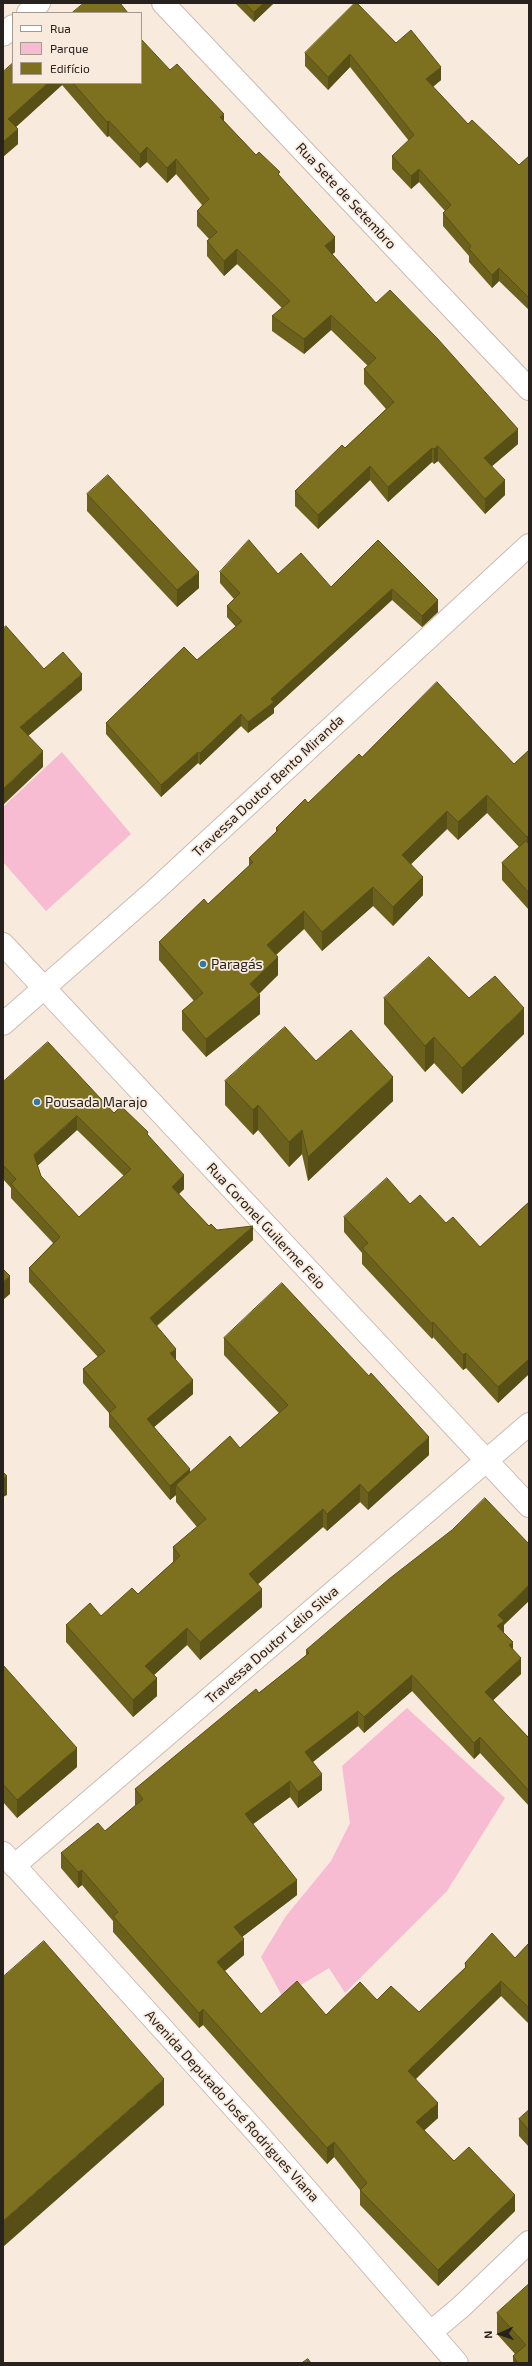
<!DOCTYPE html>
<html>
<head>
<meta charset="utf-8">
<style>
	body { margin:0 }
	#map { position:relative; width:532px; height:2366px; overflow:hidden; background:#f8eadd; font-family:"Exo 2",sans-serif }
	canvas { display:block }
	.frame { position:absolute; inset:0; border:4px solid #27221d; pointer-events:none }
	.legend { position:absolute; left:12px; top:12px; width:130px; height:72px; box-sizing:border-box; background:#f8eadd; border:1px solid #a49a90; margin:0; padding:5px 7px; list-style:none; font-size:12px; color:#27221d }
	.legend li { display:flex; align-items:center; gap:8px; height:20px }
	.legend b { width:20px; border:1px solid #a49a90 }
	.north { position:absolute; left:480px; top:2314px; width:40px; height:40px; -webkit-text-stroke:3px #f8eadd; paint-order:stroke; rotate:267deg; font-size:11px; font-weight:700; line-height:16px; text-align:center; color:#27221d }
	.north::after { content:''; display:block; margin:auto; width:14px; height:18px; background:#27221d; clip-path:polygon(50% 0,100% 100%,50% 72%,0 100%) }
</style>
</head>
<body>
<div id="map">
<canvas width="532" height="2366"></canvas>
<div class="frame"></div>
<ul class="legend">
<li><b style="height:5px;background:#fff"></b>Rua</li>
<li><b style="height:11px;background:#f7bcd2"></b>Parque</li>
<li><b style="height:11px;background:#7d7120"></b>Edifício</li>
</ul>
<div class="north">N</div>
</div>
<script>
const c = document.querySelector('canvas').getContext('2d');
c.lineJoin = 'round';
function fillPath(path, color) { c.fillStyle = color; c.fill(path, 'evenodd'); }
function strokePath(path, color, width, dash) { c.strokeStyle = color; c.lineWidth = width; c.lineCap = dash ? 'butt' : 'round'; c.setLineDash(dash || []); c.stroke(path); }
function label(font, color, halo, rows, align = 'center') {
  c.font = font + ' "Exo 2",sans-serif'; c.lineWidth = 3.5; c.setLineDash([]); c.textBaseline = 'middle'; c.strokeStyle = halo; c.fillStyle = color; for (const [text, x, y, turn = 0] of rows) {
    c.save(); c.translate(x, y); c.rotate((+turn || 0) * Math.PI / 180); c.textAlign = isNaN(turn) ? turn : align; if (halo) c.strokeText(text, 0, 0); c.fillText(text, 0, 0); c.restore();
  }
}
const green = new Path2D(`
	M 62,752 L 131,834 L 46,911 L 3,862 L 3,807 Z
	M 407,1708 L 505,1798 L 447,1891 L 345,1993 L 329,1968 L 282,1996 L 261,1957 L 286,1916 L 331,1861 L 350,1823 L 342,1766 Z`);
const minor = new Path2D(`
	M 163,3 L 529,389
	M 28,13 L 39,3
	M 3,35 L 13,26
	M 3,944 L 529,1506
	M 14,1866 L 529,1424
	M 431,2332 L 461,2307 L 529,2242`);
const tertiary = new Path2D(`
	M 3,1024 L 152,893 L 529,545
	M 3,1853 L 258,2134 L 457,2363`);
const wall = new Path2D(`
	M 235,3 L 274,3 L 254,22 Z
	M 396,43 L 441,80 L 433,87 L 468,124 L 519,165 L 529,156 L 529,310 L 499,281 L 492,288 L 469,262 L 469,256 L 443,226 L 443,213 L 445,211 L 419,182 L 411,189 L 392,169 L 392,156 L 409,141 L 350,67 L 328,90 L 305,66 L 305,53 Z
	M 170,70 L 224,121 L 256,155 L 280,176 L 335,252 L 332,254 L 376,303 L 518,444 L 492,466 L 505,495 L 485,514 L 438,461 L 434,464 L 432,462 L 388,502 L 370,480 L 318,529 L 295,506 L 295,491 L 345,448 L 386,409 L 364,384 L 364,369 L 368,366 L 331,330 L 304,354 L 272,331 L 272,316 L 282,308 L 237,264 L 224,276 L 207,256 L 207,241 L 209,239 L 197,226 L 197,211 L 202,205 L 176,174 L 167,183 L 147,162 L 140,168 L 109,136 L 107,137 L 62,85 L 16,127 L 18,144 L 4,156 L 4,166 L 3,72 L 13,83 L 141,83 Z
	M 87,494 L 199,588 L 177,607 L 87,511 Z
	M 378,540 L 438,612 L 422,627 L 392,600 L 274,708 L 274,713 L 248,733 L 241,726 L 200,765 L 198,763 L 161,797 L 106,734 L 106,723 L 197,660 L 236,627 L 227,617 L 227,606 L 234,599 L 220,583 L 220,572 L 278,574 L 331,587 Z
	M 529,750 L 529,910 L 502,880 L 502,863 L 519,847 L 487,813 L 458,840 L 447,829 L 411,864 L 423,895 L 393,926 L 373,906 L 322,951 L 304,929 L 276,955 L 278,975 L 259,994 L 260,1014 L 206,1057 L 182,1030 L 182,1011 L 194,1001 L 159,960 L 159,942 L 208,904 L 249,866 L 249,858 L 276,832 L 276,828 L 308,803 L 362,757 L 514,764 Z
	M 384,998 L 469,998 L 524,1034 L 462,1094 L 434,1063 L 425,1072 L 384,1024 Z
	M 316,1061 L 393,1101 L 308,1181 L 302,1154 L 289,1167 L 258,1130 L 253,1135 L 225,1105 L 225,1081 Z
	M 3,1082 L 114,1113 L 148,1136 L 184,1189 L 179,1194 L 209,1226 L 217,1230 L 253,1240 L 157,1326 L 176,1360 L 193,1394 L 154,1427 L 190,1472 L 240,1448 L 279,1413 L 224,1355 L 224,1338 L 429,1455 L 368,1510 L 360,1502 L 327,1531 L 323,1527 L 258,1584 L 262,1607 L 200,1660 L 187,1645 L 154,1675 L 157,1696 L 133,1717 L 66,1642 L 66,1625 L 101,1616 L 138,1594 L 173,1562 L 173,1547 L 197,1527 L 176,1502 L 176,1495 L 170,1500 L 109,1427 L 109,1413 L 83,1383 L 83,1369 L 98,1357 L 29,1282 L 29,1268 L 53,1243 L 11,1198 L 11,1188 L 3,1179 ZM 77,1130 L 124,1176 L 79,1217 L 41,1176 L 37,1166 Z
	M 529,1202 L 529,1374 L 498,1403 L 466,1368 L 463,1370 L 433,1337 L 432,1339 L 362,1264 L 362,1253 L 344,1232 L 344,1217 L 410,1204 L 446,1223 L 480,1247 Z
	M 504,1625 L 504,1633 L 513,1649 L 521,1674 L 493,1700 L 529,1738 L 529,1806 L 480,1753 L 474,1759 L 412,1691 L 364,1733 L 358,1726 L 313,1762 L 322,1790 L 298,1808 L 290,1797 L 253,1824 L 297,1895 L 242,1937 L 244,1955 L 225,1971 L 261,2014 L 326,2015 L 377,2000 L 419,2012 L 465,1968 L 465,1963 L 515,1958 L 529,1943 L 529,2024 L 501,1996 L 416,2079 L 438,2118 L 424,2130 L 454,2161 L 515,2211 L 438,2286 L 360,2205 L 360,2190 L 334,2157 L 327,2164 L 203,2025 L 199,2028 L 113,1932 L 113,1921 L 82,1885 L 78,1888 L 61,1868 L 61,1853 L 105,1831 L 136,1805 L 135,1805 L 135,1789 L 306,1656 L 306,1650 Z
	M 3,1665 L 77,1767 L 17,1818 L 3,1802 Z
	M 529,2110 L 529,2147 L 519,2136 L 519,2119 Z
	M 529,2284 L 529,2363 L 513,2363 L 513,2356 L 515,2354 L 497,2334 L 497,2313 Z`);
const shadedWall = new Path2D(`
	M 264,3 L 274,3 L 254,22 L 254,12 Z
	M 350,54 L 350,67 L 328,90 L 328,77 Z
	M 441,67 L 441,80 L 426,92 L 426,79 Z
	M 48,83 L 62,83 L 62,85 L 8,134 L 8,119 Z
	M 224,114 L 224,129 L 220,117 Z
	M 109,121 L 109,136 L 107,137 L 107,122 Z
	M 18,129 L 18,144 L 4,156 L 4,166 L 3,167 L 3,142 Z
	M 147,147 L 147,162 L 140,168 L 140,154 Z
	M 176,159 L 176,174 L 167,183 L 167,168 Z
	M 419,169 L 419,182 L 411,189 L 411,176 Z
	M 335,237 L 335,252 L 325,261 L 325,246 Z
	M 237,249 L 237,264 L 224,276 L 224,261 Z
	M 499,268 L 499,281 L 492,288 L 492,275 Z
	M 331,315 L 331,330 L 304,354 L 304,339 Z
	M 518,429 L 518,444 L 484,473 L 484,458 Z
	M 438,446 L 438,461 L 434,464 L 434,449 Z
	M 432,448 L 432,462 L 388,502 L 388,487 Z
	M 370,466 L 370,480 L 318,529 L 318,515 Z
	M 505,480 L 505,495 L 485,514 L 485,499 Z
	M 199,572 L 199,588 L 177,607 L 177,590 Z
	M 392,589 L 392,600 L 274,708 L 274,713 L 248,733 L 248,722 L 271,699 Z
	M 438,600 L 438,612 L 422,627 L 422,616 Z
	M 82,674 L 82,690 L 20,743 L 20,727 Z
	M 241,714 L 241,726 L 200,765 L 200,753 Z
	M 43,751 L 43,767 L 3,805 L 3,789 Z
	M 198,752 L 198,763 L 161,797 L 161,785 Z
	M 487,795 L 487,813 L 458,840 L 458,822 Z
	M 447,811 L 447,829 L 402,873 L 402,855 Z
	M 529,835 L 529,854 L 527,856 L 527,837 Z
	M 423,877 L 423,895 L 393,926 L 393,907 Z
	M 373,887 L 373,906 L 322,951 L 322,932 Z
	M 304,911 L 304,929 L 267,963 L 267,945 Z
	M 278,957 L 278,975 L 250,1002 L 250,984 Z
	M 260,995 L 260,1014 L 206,1057 L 206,1039 Z
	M 524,1008 L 524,1034 L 462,1094 L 462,1068 Z
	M 434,1037 L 434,1063 L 425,1072 L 425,1046 Z
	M 393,1077 L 393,1101 L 308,1181 L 308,1157 Z
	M 258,1105 L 258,1130 L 253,1135 L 253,1110 Z
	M 77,1116 L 77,1130 L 34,1169 L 34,1155 Z
	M 302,1130 L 302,1154 L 289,1167 L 289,1142 Z
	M 184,1175 L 184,1189 L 172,1200 L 172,1187 Z
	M 253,1226 L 253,1240 L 150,1331 L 150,1318 Z
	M 10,1276 L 10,1294 L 3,1300 L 3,1282 Z
	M 433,1322 L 433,1337 L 432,1339 L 432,1324 Z
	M 176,1349 L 176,1363 L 170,1353 Z
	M 466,1353 L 466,1368 L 463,1370 L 463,1355 Z
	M 529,1359 L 529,1374 L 498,1403 L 498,1387 Z
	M 193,1380 L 193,1394 L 147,1433 L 147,1419 Z
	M 429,1437 L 429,1455 L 368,1510 L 368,1493 Z
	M 190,1469 L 190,1483 L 176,1485 L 176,1495 L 170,1500 L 170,1486 Z
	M 7,1476 L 7,1495 L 3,1497 L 3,1479 Z
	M 360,1484 L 360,1502 L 327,1531 L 327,1514 Z
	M 323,1509 L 323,1527 L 249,1592 L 249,1574 Z
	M 529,1585 L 529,1601 L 504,1625 L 504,1637 L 497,1626 L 498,1615 Z
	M 262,1589 L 262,1607 L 200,1660 L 200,1642 Z
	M 187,1628 L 187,1645 L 145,1683 L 145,1666 Z
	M 513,1642 L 513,1657 L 509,1645 Z
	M 521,1658 L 521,1674 L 485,1708 L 485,1692 Z
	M 412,1675 L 412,1691 L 364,1733 L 364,1717 Z
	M 157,1678 L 157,1696 L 133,1717 L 133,1700 Z
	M 358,1711 L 358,1726 L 305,1768 L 305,1752 Z
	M 480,1737 L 480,1753 L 474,1759 L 474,1743 Z
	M 77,1748 L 77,1767 L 17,1818 L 17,1800 Z
	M 322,1774 L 322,1790 L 298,1808 L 298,1792 Z
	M 290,1781 L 290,1797 L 245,1830 L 245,1814 Z
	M 82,1870 L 82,1885 L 78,1888 L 78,1872 Z
	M 297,1880 L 297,1895 L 234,1943 L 234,1927 Z
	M 244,1939 L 244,1955 L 217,1977 L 217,1962 Z
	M 501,1981 L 501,1996 L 408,2086 L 408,2071 Z
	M 203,2009 L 203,2025 L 199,2028 L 199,2013 Z
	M 164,2079 L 164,2105 L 3,2247 L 3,2221 Z
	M 438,2103 L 438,2118 L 416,2138 L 416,2122 Z
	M 334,2142 L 334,2157 L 327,2164 L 327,2148 Z
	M 515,2195 L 515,2211 L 438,2286 L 438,2270 Z`);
const building = new Path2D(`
	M 84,3 L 120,3 L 128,13 L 72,13 Z
	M 245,3 L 264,3 L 254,12 Z
	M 355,3 L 357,3 L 396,43 L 411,30 L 441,67 L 426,79 L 468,124 L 472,120 L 519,165 L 529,156 L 529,298 L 499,268 L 492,275 L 469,249 L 471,246 L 443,213 L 451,205 L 419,169 L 411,176 L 392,156 L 414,135 L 350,54 L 328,77 L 305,53 Z
	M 141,39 L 170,70 L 177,64 L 224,114 L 220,117 L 256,155 L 259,152 L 280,172 L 278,174 L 335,237 L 325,246 L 376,303 L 390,290 L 437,338 L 518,429 L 484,458 L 505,480 L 485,499 L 438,446 L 434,449 L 432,448 L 388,487 L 370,466 L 318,515 L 295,491 L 342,445 L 345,448 L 394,402 L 364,369 L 376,358 L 331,315 L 304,339 L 272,316 L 290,301 L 237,249 L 224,261 L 207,241 L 217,232 L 197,211 L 209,199 L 176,159 L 167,168 L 147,147 L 140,154 L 109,121 L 107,122 L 73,83 L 141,83 Z
	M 13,63 L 13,83 L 48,83 L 8,119 L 18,129 L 3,142 L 3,72 Z
	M 108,475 L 199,572 L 177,590 L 87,494 Z
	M 249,540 L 278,574 L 301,553 L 331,587 L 378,540 L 438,600 L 422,616 L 392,589 L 271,699 L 274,702 L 248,722 L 241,714 L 200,753 L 198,752 L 161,785 L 106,723 L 184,647 L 197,660 L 242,621 L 227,606 L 240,593 L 220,572 Z
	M 6,626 L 44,669 L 63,652 L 82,674 L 20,727 L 43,751 L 3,789 L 3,629 Z
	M 437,682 L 514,764 L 529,750 L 529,835 L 527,837 L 487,795 L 458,822 L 447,811 L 402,855 L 423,877 L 393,907 L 373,887 L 322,932 L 304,911 L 267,945 L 278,957 L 250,984 L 260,995 L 206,1039 L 182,1011 L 203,993 L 159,942 L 204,899 L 208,904 L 253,862 L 249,858 L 278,830 L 276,828 L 305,799 L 308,803 L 359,754 L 362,757 Z
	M 526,841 L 529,844 L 529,893 L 502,863 Z
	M 429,957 L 469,998 L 495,976 L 524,1008 L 462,1068 L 434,1037 L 425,1046 L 384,998 Z
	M 285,1027 L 316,1061 L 351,1030 L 393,1077 L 308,1157 L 302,1130 L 289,1142 L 258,1105 L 253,1110 L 225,1081 Z
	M 48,1042 L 114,1113 L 121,1106 L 148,1132 L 147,1134 L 184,1175 L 172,1187 L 209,1226 L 211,1224 L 217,1230 L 253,1226 L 150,1318 L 176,1349 L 170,1353 L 193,1380 L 147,1419 L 190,1469 L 170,1486 L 109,1413 L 116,1407 L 83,1369 L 105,1351 L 29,1268 L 60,1237 L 11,1184 L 16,1179 L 3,1165 L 3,1082 ZM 77,1116 L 131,1169 L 79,1217 L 41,1176 L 34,1155 Z
	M 387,1178 L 410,1204 L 420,1195 L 446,1223 L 453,1217 L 480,1247 L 529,1202 L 529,1359 L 498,1387 L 466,1353 L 463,1355 L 433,1322 L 432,1324 L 362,1248 L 368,1243 L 344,1217 Z
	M 3,1269 L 10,1276 L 3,1282 Z
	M 282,1283 L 369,1376 L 371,1373 L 429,1437 L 368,1493 L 360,1484 L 327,1514 L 323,1509 L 249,1574 L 262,1589 L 200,1642 L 187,1628 L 145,1666 L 157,1678 L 133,1700 L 66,1625 L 90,1603 L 101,1616 L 132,1588 L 138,1594 L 180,1556 L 173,1547 L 206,1519 L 176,1485 L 230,1436 L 240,1448 L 288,1405 L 224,1338 Z
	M 3,1472 L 7,1476 L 3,1479 Z
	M 485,1498 L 529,1544 L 529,1585 L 498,1615 L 504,1621 L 497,1626 L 513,1642 L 509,1645 L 521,1658 L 485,1692 L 529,1738 L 529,1791 L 480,1737 L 474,1743 L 412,1675 L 364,1717 L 358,1711 L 305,1752 L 322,1774 L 298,1792 L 290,1781 L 245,1814 L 297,1880 L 234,1927 L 244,1939 L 217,1962 L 261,2014 L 297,1981 L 326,2015 L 360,1982 L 377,2000 L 391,1986 L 419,2012 L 466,1967 L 465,1963 L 492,1933 L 515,1958 L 529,1943 L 529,2008 L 501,1981 L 408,2071 L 438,2103 L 416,2122 L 454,2161 L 469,2147 L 515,2195 L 438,2270 L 360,2190 L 367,2183 L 334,2142 L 327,2148 L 203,2009 L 199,2013 L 113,1916 L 118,1912 L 82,1870 L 78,1872 L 61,1853 L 98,1823 L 105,1831 L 143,1799 L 135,1789 L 256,1689 L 259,1693 L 309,1653 L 306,1650 L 389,1579 L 452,1530 Z
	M 3,1665 L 77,1748 L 17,1800 L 3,1784 Z
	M 44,1941 L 164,2079 L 3,2221 L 3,1977 Z
	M 529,2110 L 529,2130 L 519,2119 Z
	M 529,2284 L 529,2363 L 518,2363 L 513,2356 L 526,2345 L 497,2313 Z
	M 308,2359 L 311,2363 L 302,2363 Z`);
const markers = [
	[203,964,4,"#2a7aab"],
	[37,1102,4,"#2a7aab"]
];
const streetNames = [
	["Rua Sete de Setembro",346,196,47],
	["Travessa Doutor Bento Miranda",268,786,-43],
	["Rua Coronel Guilerme Feio",266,1226,47],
	["Travessa Doutor Lélio Silva",272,1645,-41],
	["Avenida Deputado José Rodrigues Viana",232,2106,48]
];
const poiNames = [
	["Paragás",211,964],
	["Pousada Marajo",45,1102]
];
fillPath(green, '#f7bcd2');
strokePath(minor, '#cabcaf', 24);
strokePath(tertiary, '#cabcaf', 24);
strokePath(minor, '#fff', 22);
strokePath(tertiary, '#fff', 22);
fillPath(wall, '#6c611c');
fillPath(shadedWall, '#584f16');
fillPath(building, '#7d7120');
strokePath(building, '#584f16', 1);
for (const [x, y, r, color] of markers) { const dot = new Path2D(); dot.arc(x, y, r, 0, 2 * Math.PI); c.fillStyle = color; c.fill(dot); strokePath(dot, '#f8eadd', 1.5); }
label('14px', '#27221d', '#f8eadd', streetNames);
label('14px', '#27221d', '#f8eadd', poiNames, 'left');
</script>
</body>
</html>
